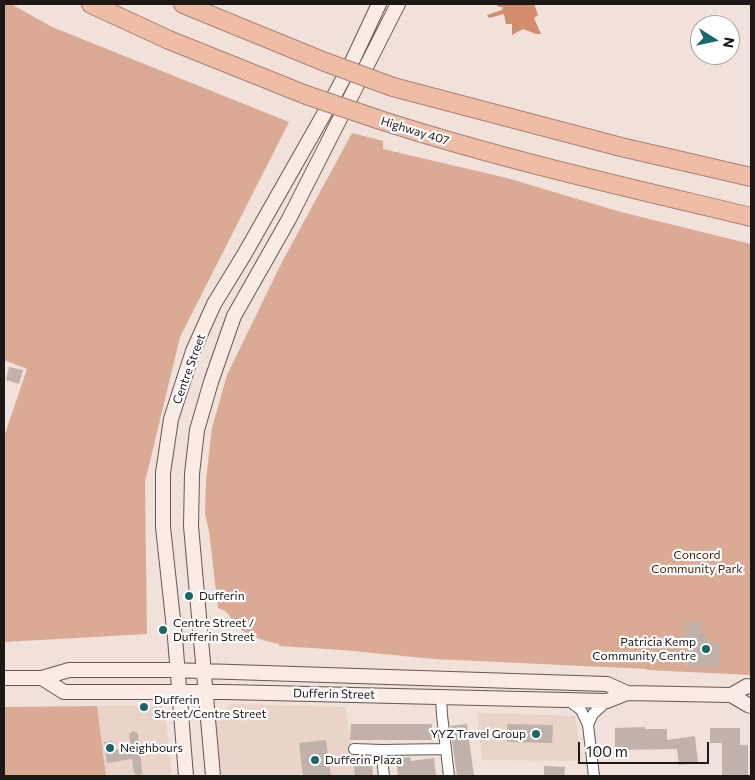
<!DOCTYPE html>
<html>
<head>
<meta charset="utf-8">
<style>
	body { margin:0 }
	#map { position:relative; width:755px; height:780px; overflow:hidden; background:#f0e1da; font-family:Commissioner,sans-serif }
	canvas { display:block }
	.frame { position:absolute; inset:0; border:5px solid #1d1715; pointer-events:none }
	.north { position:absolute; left:690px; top:15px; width:50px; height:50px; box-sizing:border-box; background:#fff; border:1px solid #a5a2a1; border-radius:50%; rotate:100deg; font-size:14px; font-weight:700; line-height:20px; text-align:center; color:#1d1715 }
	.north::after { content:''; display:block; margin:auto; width:18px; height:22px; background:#196767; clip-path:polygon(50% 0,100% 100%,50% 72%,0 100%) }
	.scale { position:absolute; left:578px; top:742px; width:131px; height:22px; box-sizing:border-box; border:2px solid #1d1715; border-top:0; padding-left:6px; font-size:15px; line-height:18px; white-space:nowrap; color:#1d1715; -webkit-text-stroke:4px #fff; paint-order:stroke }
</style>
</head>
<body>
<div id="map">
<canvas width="755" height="780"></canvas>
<div class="frame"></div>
<div class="north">N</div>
<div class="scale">100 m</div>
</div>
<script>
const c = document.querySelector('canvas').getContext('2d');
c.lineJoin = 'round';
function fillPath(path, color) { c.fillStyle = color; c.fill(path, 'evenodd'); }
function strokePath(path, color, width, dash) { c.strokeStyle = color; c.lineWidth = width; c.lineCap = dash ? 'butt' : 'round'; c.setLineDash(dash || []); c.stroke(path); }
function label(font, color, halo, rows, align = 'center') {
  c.font = font + ' Commissioner,sans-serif'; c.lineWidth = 4.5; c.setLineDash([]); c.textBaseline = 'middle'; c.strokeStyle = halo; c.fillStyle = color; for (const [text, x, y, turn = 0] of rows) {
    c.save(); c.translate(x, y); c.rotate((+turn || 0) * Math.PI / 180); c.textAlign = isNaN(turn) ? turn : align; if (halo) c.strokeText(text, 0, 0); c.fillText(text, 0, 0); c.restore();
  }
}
const built = new Path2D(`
	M 231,704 L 346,707 L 355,776 L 221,776 L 216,719 Z
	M 97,706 L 163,706 L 165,708 L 172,776 L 106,776 Z
	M 477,713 L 575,716 L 582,761 L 482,760 Z`);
const green = new Path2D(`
	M 4,4 L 11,4 L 52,27 L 289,122 L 180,337 L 145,482 L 147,634 L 4,642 L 4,437 L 27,369 L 4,360 Z
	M 352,133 L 383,141 L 383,149 L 507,178 L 621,212 L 751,244 L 751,675 L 647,670 L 647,669 L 434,659 L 342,650 L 279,646 L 279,644 C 265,641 250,637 238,627 C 229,620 233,613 218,608 L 209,531 L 205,514 L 206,480 L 212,428 L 227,375 L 281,264 Z
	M 97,706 L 106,776 L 4,776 L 4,707 Z`);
const water = new Path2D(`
	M 496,4 L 534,4 L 538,15 L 534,18 L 541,34 L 536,34 L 523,29 L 512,35 L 512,24 L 506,24 L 504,14 L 489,18 L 487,15 L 502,10 L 503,7 L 499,7 Z`);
const building = new Path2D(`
	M 9,367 L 23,370 L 19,384 L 6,380 Z
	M 686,621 L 702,621 L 702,634 L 707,634 L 707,642 L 720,643 L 720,667 L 687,667 L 687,656 L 692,656 L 692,641 L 685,641 Z
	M 351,724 L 432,724 L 432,740 L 350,740 Z
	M 467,724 L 474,776 L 457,776 L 450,726 Z
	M 507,724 L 553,725 L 552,743 L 507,742 Z
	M 645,727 L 645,729 L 667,729 L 667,740 L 695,736 L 698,763 L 679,765 L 677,749 L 615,750 L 615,728 Z
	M 710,728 L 740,728 L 740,745 L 748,745 L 748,776 L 722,776 L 722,743 L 710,743 Z
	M 133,731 L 138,733 L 142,771 L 142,774 L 138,775 L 134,773 L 132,759 L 107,763 L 104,742 L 113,741 L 114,750 L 131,748 L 129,734 Z
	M 326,740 L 331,776 L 303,776 L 299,743 Z
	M 410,757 L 411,761 L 434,758 L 436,776 L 398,776 L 396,759 Z
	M 372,759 L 373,776 L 355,776 L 353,761 Z
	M 544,766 L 565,767 L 564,776 L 544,776 Z`);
const minor = new Path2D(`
	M 441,697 L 442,715 L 449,776
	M 568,700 L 581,710 L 588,725 L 594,776
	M 588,725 L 593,714 L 607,701
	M 354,749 L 381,750 L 446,749
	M 381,750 L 384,776`);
const secondary = new Path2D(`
	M 4,678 L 42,678 L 69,670 L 170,670 L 607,684 L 627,693 L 731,695 L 748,705 L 751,706
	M 42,678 L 64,692 L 226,692 L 607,701 L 627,693
	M 731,695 L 747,686 L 751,687
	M 186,776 L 175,638 L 163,527 L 163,473 L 171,419 L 193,351 L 214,304 L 244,255 L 328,107 L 349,68 L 379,4
	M 213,776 L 191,526 L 192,474 L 197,430 L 211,382 L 234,316 L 289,219 L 398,4`);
const motorway = new Path2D(`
	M 91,4 L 169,40 L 306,95
	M 183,4 L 325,62
	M 393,87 L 621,147 L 751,177
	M 377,119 C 500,159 626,187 751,217`);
const motorwayBridge = new Path2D(`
	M 325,62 L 393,87
	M 306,95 L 377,119`);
const markers = [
	[189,596,5,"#196767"],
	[163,630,5,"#196767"],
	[706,649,5,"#196767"],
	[144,707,5,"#196767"],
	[536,734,5,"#196767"],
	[110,748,5,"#196767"],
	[315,760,5,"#196767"]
];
const streetNames = [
	["Highway 407",415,131,17],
	["Centre Street",189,369,-70],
	["Dufferin Street",334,694,1]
];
const parkNames = [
	["Concord",697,555],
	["Community Park",697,569]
];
const poiNames = [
	["Dufferin",199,596],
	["Centre Street /",173,623],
	["Dufferin Street",173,637],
	["Patricia Kemp",696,642,"right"],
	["Community Centre",696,656,"right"],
	["Dufferin",154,700],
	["Street/Centre Street",154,714],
	["YYZ Travel Group",526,734,"right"],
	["Neighbours",120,748],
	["Dufferin Plaza",325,760]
];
fillPath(built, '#ead3c9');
fillPath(green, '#daaa95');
fillPath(water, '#d38d6d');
fillPath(building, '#c0b1aa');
strokePath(minor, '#655852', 12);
strokePath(secondary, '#655852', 16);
strokePath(motorway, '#a68273', 20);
strokePath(minor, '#fff', 10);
strokePath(secondary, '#faebe4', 14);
strokePath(motorway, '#efbca6', 18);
strokePath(motorwayBridge, '#a68273', 20, []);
strokePath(motorwayBridge, '#efbca6', 18);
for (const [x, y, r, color] of markers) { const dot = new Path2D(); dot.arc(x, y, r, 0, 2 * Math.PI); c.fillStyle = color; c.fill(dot); strokePath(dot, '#fff', 2); }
label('12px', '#1d1715', '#fff', streetNames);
label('12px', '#491d05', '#fff', parkNames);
label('12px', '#1d1715', '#fff', poiNames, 'left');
</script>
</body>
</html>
